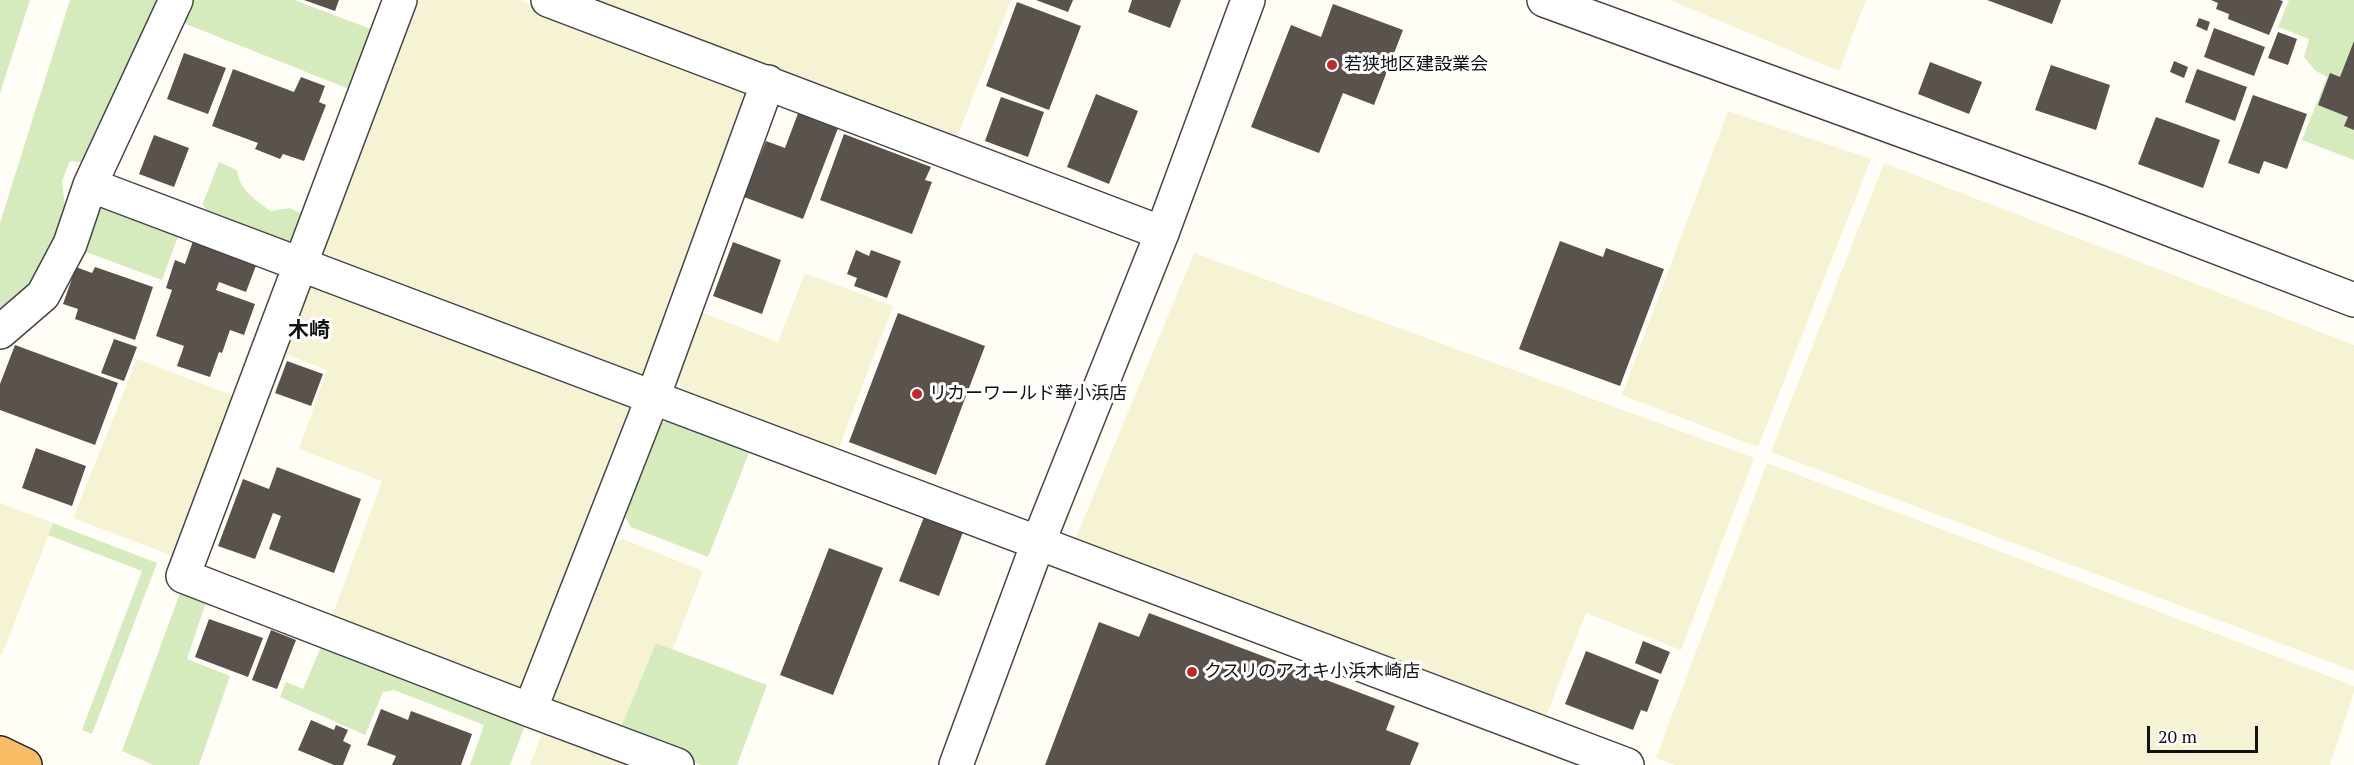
<!DOCTYPE html>
<html>
<head>
<meta charset="utf-8">
<style>
	body { margin:0 }
	#map { position:relative; width:2354px; height:765px; overflow:hidden; background:#fffdf5; font-family:"PT Serif",serif }
	canvas { display:block }
	.scale { position:absolute; left:2147px; top:726px; width:111px; height:27px; box-sizing:border-box; border:3px solid #111; border-top:0; padding-left:8px; font-size:18px; line-height:21px; white-space:nowrap; color:#111; -webkit-text-stroke:4px #fff; paint-order:stroke }
</style>
</head>
<body>
<div id="map">
<canvas width="2354" height="765"></canvas>
<div class="scale">20 m</div>
</div>
<script>
const c = document.querySelector('canvas').getContext('2d');
c.lineJoin = 'round';
function fillPath(path, color) { c.fillStyle = color; c.fill(path, 'evenodd'); }
function strokePath(path, color, width, dash) { c.strokeStyle = color; c.lineWidth = width; c.lineCap = dash ? 'butt' : 'round'; c.setLineDash(dash || []); c.stroke(path); }
function label(font, color, halo, rows, align = 'center') {
  c.font = font + ' "PT Serif","Noto Sans JP",serif'; c.lineWidth = 6; c.setLineDash([]); c.textBaseline = 'middle'; c.strokeStyle = halo; c.fillStyle = color; for (const [text, x, y, turn = 0] of rows) {
    c.save(); c.translate(x, y); c.rotate((+turn || 0) * Math.PI / 180); c.textAlign = isNaN(turn) ? turn : align; if (halo) c.strokeText(text, 0, 0); c.fillText(text, 0, 0); c.restore();
  }
}
const farmland = new Path2D(`
	M 417,0 L 519,0 L 752,88 L 644,376 L 321,253 Z
	M 581,0 L 1011,0 L 955,142 Z
	M 1670,0 L 1866,0 L 1839,71 Z
	M 1728,111 L 1871,159 L 1758,447 L 1622,395 Z
	M 1884,163 L 2354,345 L 2354,671 L 1771,452 Z
	M 1194,253 L 1754,458 L 1681,650 L 1586,613 L 1545,719 L 1075,540 Z
	M 805,273 L 893,306 L 838,450 L 683,391 L 675,373 L 698,311 L 778,342 Z
	M 309,285 L 632,409 L 522,697 L 330,622 L 382,481 L 299,449 L 327,370 L 283,353 Z
	M 137,359 L 234,396 L 173,556 L 73,518 Z
	M 1767,463 L 2354,686 L 2354,693 L 2330,765 L 1675,765 L 1656,758 Z
	M 0,503 L 53,523 L 2,655 L 0,654 Z
	M 623,539 L 703,571 L 673,649 L 656,643 L 618,734 L 553,710 L 550,694 L 609,545 Z
	M 545,725 L 654,765 L 530,765 Z`);
const green = new Path2D(`
	M 0,0 L 30,0 L 0,93 Z
	M 70,0 L 162,0 L 88,163 L 70,161 L 62,181 L 65,207 L 52,253 L 33,288 L 0,313 L 0,223 Z
	M 191,0 L 294,0 L 371,29 L 349,89 L 181,22 Z
	M 2289,0 L 2354,0 L 2354,160 L 2302,140 L 2327,77 L 2316,71 L 2304,57 L 2309,39 L 2278,27 Z
	M 219,162 L 237,170 C 239,190 255,199 270,211 L 290,208 L 303,215 L 292,243 L 205,209 L 203,203 Z
	M 108,208 L 179,234 L 162,280 L 83,251 L 100,210 Z
	M 667,421 L 749,453 L 708,557 L 631,527 L 621,511 L 655,426 Z
	M 53,523 L 157,563 L 92,734 L 82,730 L 142,571 L 48,535 Z
	M 189,589 L 208,596 L 187,659 L 230,676 L 199,765 L 153,765 L 122,751 L 180,593 Z
	M 324,640 L 527,720 L 510,765 L 470,765 L 484,725 L 394,690 L 383,692 L 365,735 L 280,697 L 286,682 L 303,689 Z
	M 656,643 L 767,685 L 737,765 L 701,765 L 618,734 Z`);
const building = new Path2D(`
	M 304,0 L 339,0 L 335,11 Z
	M 1036,0 L 1073,0 L 1068,12 Z
	M 1132,0 L 1181,0 L 1170,28 L 1128,12 Z
	M 1987,0 L 2061,0 L 2052,24 Z
	M 2211,0 L 2279,0 L 2283,1 L 2269,35 L 2228,19 L 2229,14 L 2216,9 L 2218,3 Z
	M 1017,2 L 1081,26 L 1049,110 L 986,86 Z
	M 1333,4 L 1403,30 L 1374,105 L 1343,93 L 1319,153 L 1251,127 L 1291,25 L 1321,37 Z
	M 2199,18 L 2210,22 L 2207,31 L 2196,26 Z
	M 2214,28 L 2265,47 L 2254,76 L 2204,57 Z
	M 2278,32 L 2297,39 L 2288,65 L 2268,58 Z
	M 2354,41 L 2354,130 L 2344,126 L 2348,117 L 2318,105 L 2330,73 L 2340,77 Z
	M 184,53 L 226,68 L 208,114 L 167,99 Z
	M 2174,61 L 2188,67 L 2184,78 L 2170,72 Z
	M 1930,62 L 1982,82 L 1969,114 L 1918,94 Z
	M 2051,65 L 2110,85 L 2096,130 L 2035,110 Z
	M 233,69 L 294,92 L 301,77 L 325,86 L 319,102 L 326,105 L 304,161 L 283,154 L 280,159 L 255,149 L 258,143 L 212,126 Z
	M 2197,69 L 2247,87 L 2235,121 L 2185,102 Z
	M 1096,94 L 1138,111 L 1109,184 L 1067,167 Z
	M 2253,95 L 2307,114 L 2287,169 L 2264,161 L 2259,174 L 2228,163 Z
	M 1001,97 L 1044,112 L 1028,157 L 985,141 Z
	M 800,108 L 840,123 L 803,219 L 744,197 L 766,141 L 785,148 Z
	M 2156,117 L 2220,140 L 2203,188 L 2138,164 Z
	M 844,134 L 931,167 L 925,180 L 932,182 L 912,234 L 820,200 Z
	M 154,135 L 189,148 L 174,187 L 139,174 Z
	M 193,241 L 257,263 L 246,292 L 219,282 L 216,290 L 255,304 L 244,335 L 230,330 L 222,353 L 219,352 L 210,377 L 177,366 L 184,346 L 156,336 L 172,290 L 166,288 L 175,260 L 185,264 Z
	M 1560,241 L 1603,257 L 1606,248 L 1664,269 L 1620,386 L 1519,349 Z
	M 733,242 L 781,260 L 762,314 L 713,296 Z
	M 856,250 L 869,256 L 871,250 L 901,261 L 887,298 L 854,286 L 857,278 L 847,274 Z
	M 76,267 L 92,273 L 95,267 L 153,287 L 135,340 L 75,319 L 78,309 L 63,304 Z
	M 898,313 L 985,346 L 936,475 L 849,442 Z
	M 114,339 L 137,347 L 124,381 L 101,373 Z
	M 15,345 L 118,383 L 95,445 L 0,410 L 0,384 Z
	M 287,361 L 323,374 L 311,406 L 275,393 Z
	M 36,448 L 86,466 L 72,506 L 22,488 Z
	M 277,467 L 361,499 L 334,573 L 269,549 L 281,516 L 273,513 L 255,559 L 218,546 L 243,479 L 269,489 Z
	M 924,517 L 963,532 L 939,596 L 899,581 Z
	M 829,548 L 883,568 L 833,695 L 780,675 Z
	M 1149,613 L 1395,706 L 1386,730 L 1419,743 L 1410,765 L 1045,765 L 1099,622 L 1139,637 Z
	M 209,619 L 263,638 L 248,677 L 195,657 Z
	M 271,630 L 296,640 L 277,689 L 252,680 Z
	M 1643,641 L 1670,652 L 1661,674 L 1635,663 Z
	M 1586,651 L 1659,680 L 1647,712 L 1641,710 L 1633,730 L 1565,704 Z
	M 381,709 L 408,720 L 411,711 L 472,734 L 461,765 L 392,765 L 396,756 L 367,745 Z
	M 311,720 L 334,730 L 336,725 L 348,730 L 343,741 L 351,745 L 343,765 L 334,765 L 298,750 Z`);
const minor = new Path2D(`
	M 176,0 L 90,185 L 1627,765
	M 400,0 L 183,576 L 530,710 L 677,765
	M 548,0 L 1162,233
	M 0,332 L 43,295 L 70,244 L 90,185
	M 530,710 L 653,397 L 768,82`);
const tertiary = new Path2D(`
	M 1544,0 L 2099,202 L 2354,300
	M 956,765 L 1038,543 L 1162,233 L 1248,0`);
const trunk = new Path2D(`
	M 0,753 L 25,765`);
const markers = [
	[1332,65,6,"#c4262e"],
	[917,394,6,"#c4262e"],
	[1192,672,6,"#c4262e"]
];
const poiNames = [
	["若狭地区建設業会",1344,65],
	["リカーワールド華小浜店",929,394],
	["クスリのアオキ小浜木崎店",1204,672]
];
const quarterNames = [
	["木崎",309,331]
];
fillPath(farmland, '#f6f3d4');
fillPath(green, '#d5ebbd');
fillPath(building, '#5a524d');
strokePath(minor, '#444', 36);
strokePath(tertiary, '#444', 36);
strokePath(trunk, '#222', 36);
strokePath(minor, '#fff', 33);
strokePath(tertiary, '#fff', 33);
strokePath(trunk, '#f7bc64', 33);
for (const [x, y, r, color] of markers) { const dot = new Path2D(); dot.arc(x, y, r, 0, 2 * Math.PI); c.fillStyle = color; c.fill(dot); strokePath(dot, '#fff', 2); }
label('18px', '#111', '#fff', poiNames, 'left');
label('bold 21px', '#111', '#fff', quarterNames);
</script>
</body>
</html>
